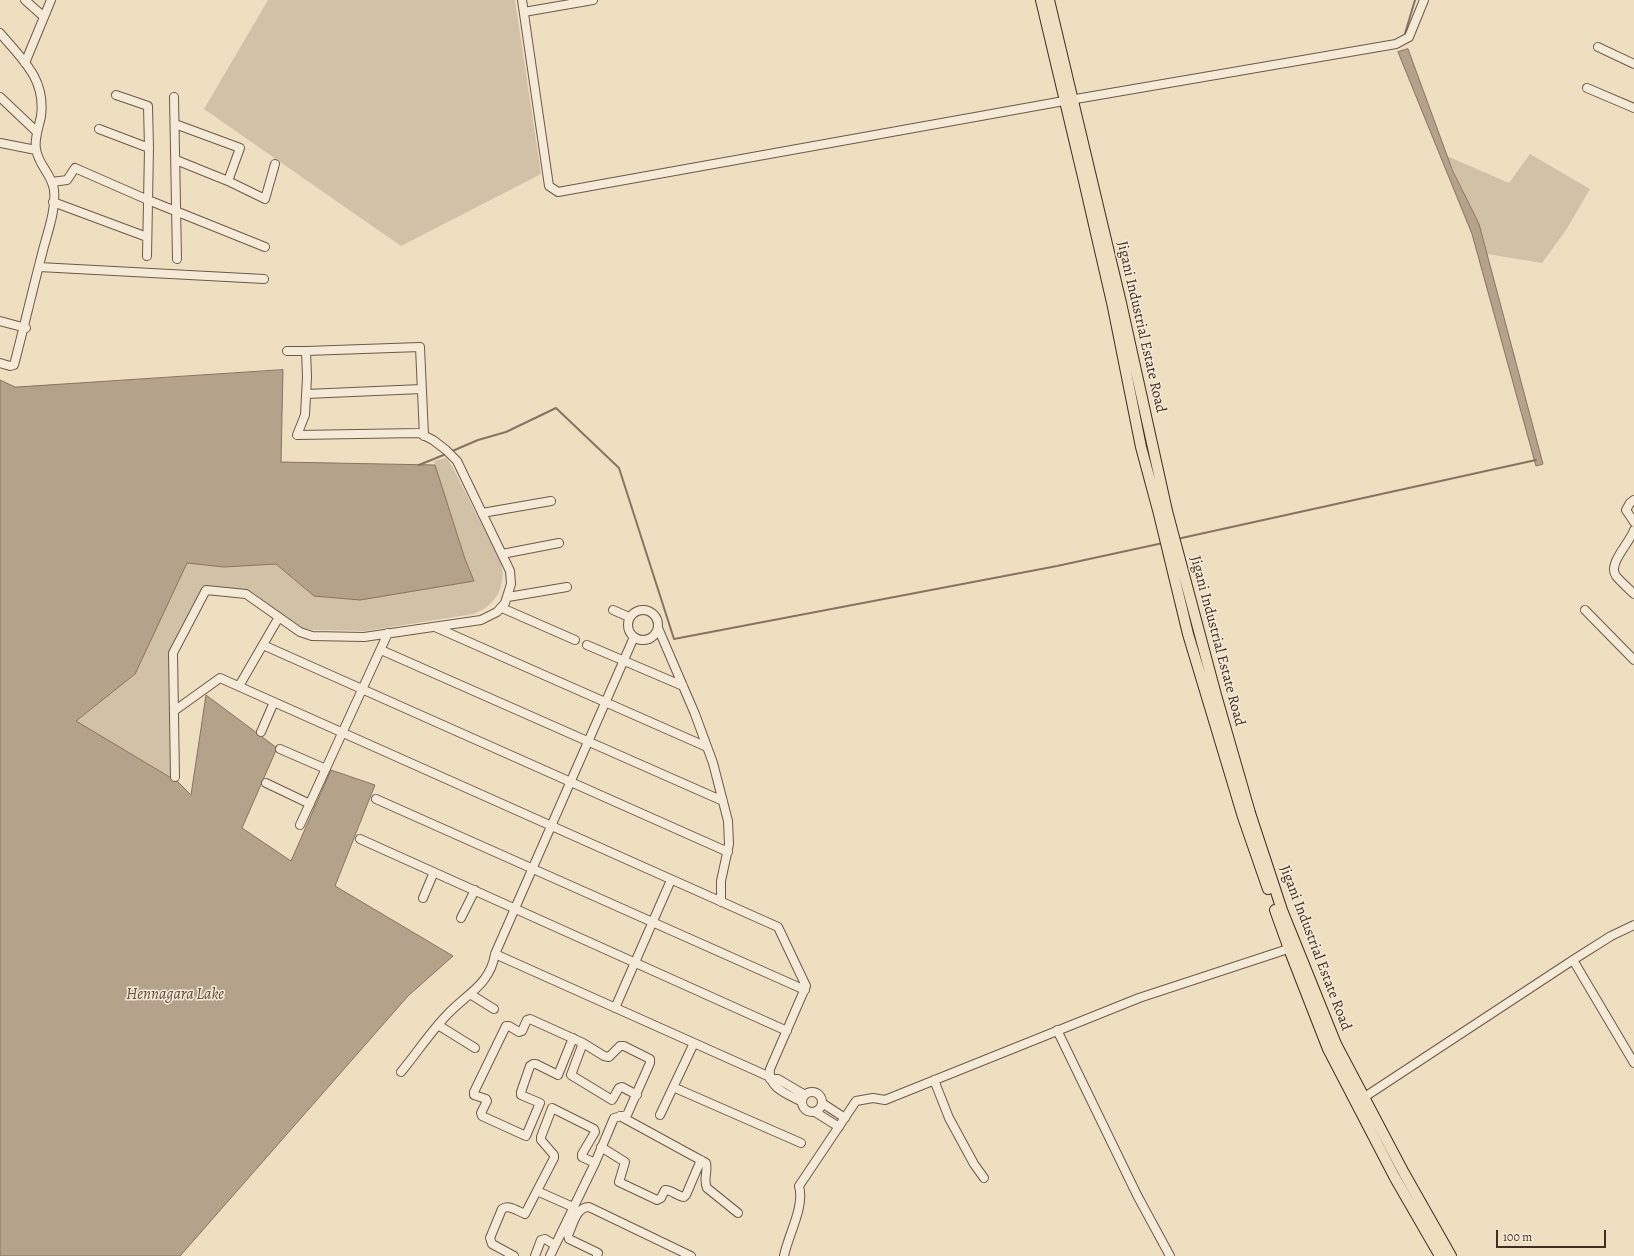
<!DOCTYPE html>
<html>
<head>
<meta charset="utf-8">
<style>
	body { margin:0 }
	#map { position:relative; width:1634px; height:1256px; overflow:hidden; background:#efdfc1; font-family:Alegreya,serif }
	canvas { display:block }
	.scale { position:absolute; left:1496px; top:1230px; width:110px; height:18px; box-sizing:border-box; border:2px solid #412d21; border-top:0; padding-left:5px; font-size:12px; line-height:14px; white-space:nowrap; color:#412d21; -webkit-text-stroke:3px #f5ead7; paint-order:stroke }
</style>
</head>
<body>
<div id="map">
<canvas width="1634" height="1256"></canvas>
<div class="scale">100 m</div>
</div>
<script>
const c = document.querySelector('canvas').getContext('2d');
c.lineJoin = 'round';
function fillPath(path, color) { c.fillStyle = color; c.fill(path, 'evenodd'); }
function strokePath(path, color, width, dash) { c.strokeStyle = color; c.lineWidth = width; c.lineCap = dash ? 'butt' : 'round'; c.setLineDash(dash || []); c.stroke(path); }
function label(font, color, halo, rows, align = 'center') {
  c.font = font + ' Alegreya,serif'; c.lineWidth = 3; c.setLineDash([]); c.textBaseline = 'middle'; c.strokeStyle = halo; c.fillStyle = color; for (const [text, x, y, turn = 0] of rows) {
    c.save(); c.translate(x, y); c.rotate((+turn || 0) * Math.PI / 180); c.textAlign = isNaN(turn) ? turn : align; if (halo) c.strokeText(text, 0, 0); c.fillText(text, 0, 0); c.restore();
  }
}
const green = new Path2D(`
	M 268,0 L 515,0 L 541,174 L 401,246 L 204,109 Z
	M 1530,154 L 1590,189 L 1566,230 L 1542,263 L 1487,254 L 1479,224 L 1447,156 L 1509,183 Z
	M 446,458 L 452,466 L 501,563 C 507,586 495,607 473,614 L 366,631 L 313,630 L 304,629 L 294,624 L 251,591 L 204,588 L 172,651 L 172,778 L 75,721 L 135,673 L 187,563 L 224,567 L 276,564 L 314,596 L 474,581 L 465,559 L 435,465 L 434,461 Z`);
const water = new Path2D(`
	M 1408,49 L 1452,169 L 1479,224 L 1543,464 L 1536,466 L 1472,234 L 1398,52 Z
	M 283,370 L 281,462 L 435,465 L 465,559 L 474,581 L 360,600 L 314,596 L 276,564 L 224,567 L 187,563 L 135,674 L 76,721 L 178,782 L 191,795 L 206,695 L 277,748 L 242,828 L 291,861 L 331,770 L 375,785 L 335,886 L 453,956 L 408,996 L 180,1256 L 0,1256 L 0,380 L 15,387 Z`);
const stream = new Path2D(`
	M 1404,37 L 1415,0
	M 450,452 L 478,440 L 506,432 L 556,408 L 619,468 L 674,639 L 1057,566 L 1163,543
	M 419,465 L 446,454
	M 1177,539 L 1536,460`);
const minor = new Path2D(`
	M 25,0 L 44,17
	M 522,0 L 549,186 L 558,192 L 1064,101 L 1396,44 L 1409,37 L 1424,0
	M 524,12 L 593,0
	M 0,33 C 22,59 46,79 41,116 C 39,127 34,138 36,149 C 38,165 52,174 54,190 C 56,210 48,231 43,250 C 33,288 24,327 14,365 L 10,366 L 0,363
	M 1598,47 L 1634,64
	M 25,63 L 51,0
	M 1587,88 L 1634,108
	M 116,95 L 148,106 L 149,148 L 147,256
	M 0,97 L 37,132
	M 174,97 L 177,259
	M 175,124 L 240,148 L 228,181 L 265,199 L 275,164
	M 99,129 L 149,148
	M 0,143 L 36,150
	M 176,160 L 228,181
	M 52,182 L 67,180 L 75,168 L 148,200 L 265,247
	M 53,202 L 147,237
	M 39,267 L 264,279
	M 0,321 L 26,328
	M 287,351 L 306,351
	M 306,394 L 422,389
	M 1634,500 L 1630,503 L 1626,510 L 1634,522
	M 482,513 L 551,501
	M 1634,530 C 1630,543 1607,564 1616,576 C 1621,582 1628,588 1634,594
	M 502,554 L 559,543
	M 508,597 L 567,587
	M 502,608 L 575,640
	M628 625a15 15 0 1 1 30 0a15 15 0 1 1-30 0Z
	M 613,610 L 629,617
	M 1585,610 L 1634,660
	M 435,627 L 707,747
	M 658,628 L 695,714 L 713,763 L 728,821 L 729,844 L 721,881 L 721,902
	M 634,637 L 495,954 L 770,1077
	M 263,645 L 728,852
	M 587,645 L 683,686
	M 381,650 L 723,801
	M 239,686 L 279,617
	M 174,711 L 220,678 L 778,927 L 806,986 L 770,1069 C 767,1088 788,1094 802,1102
	M 261,732 L 274,702
	M 280,749 L 326,769
	M 175,777 L 173,653 L 206,590 L 246,594 L 300,632 L 312,636 L 364,637 L 481,620 L 497,612 L 505,603 L 511,584 L 510,571 L 457,461 L 446,450 L 433,440 L 419,433 L 297,435 L 305,415 L 307,377 L 306,351 L 420,347 L 424,436
	M 266,783 L 310,804
	M 376,799 L 805,990
	M 300,825 L 388,633
	M 360,839 L 787,1031
	M 423,898 L 434,872
	M 461,918 L 475,890
	M 1573,960 L 1634,1063
	M 470,994 L 494,1009
	M 615,1008 L 671,880
	M 438,1025 L 475,1048
	M 1057,1030 L 1137,1195 L 1170,1256
	M 573,1038 L 558,1075 L 536,1064 L 533,1064 L 530,1066 L 521,1092 L 521,1095 L 540,1103 L 526,1136 L 482,1116 L 481,1113 L 487,1101 L 486,1099 L 474,1095 L 474,1092 L 506,1026 L 509,1026 L 519,1032 L 522,1031 L 527,1020 L 530,1019 L 583,1043
	M 401,1072 C 416,1054 429,1034 445,1017 C 464,995 490,986 495,954
	M 770,1079 L 778,1079 L 805,1095
	M 934,1080 L 949,1118 L 974,1164 L 984,1178
	M 673,1087 L 801,1143
	M802 1102a10 10 0 1 1 20 0a10 10 0 1 1-20 0Z
	M 1360,1100 L 1573,960 L 1611,936 L 1634,925
	M 822,1103 L 845,1118
	M 815,1112 L 839,1127
	M 660,1115 L 694,1043
	M 620,1116 L 706,1163 C 708,1172 703,1180 707,1188 L 738,1213
	M 601,1147 L 625,1162 L 619,1182 L 657,1200 L 661,1198 L 665,1190 C 672,1190 677,1196 684,1197 L 686,1195 L 701,1160
	M 537,1191 L 573,1207
	M 514,1256 L 492,1244 L 490,1238 L 502,1209 C 509,1204 517,1211 525,1214 L 526,1212 L 554,1158 L 554,1155 L 541,1140 L 541,1137 L 552,1108 L 594,1129 L 595,1132 L 582,1154 L 582,1157 L 595,1163
	M 535,1256 L 541,1240 L 545,1239 L 555,1245
	M 550,1256 L 595,1163 L 614,1118 L 627,1115 L 650,1063 L 650,1059 L 624,1046 L 620,1046 L 609,1057 L 604,1056 L 583,1043 L 571,1075 L 612,1100 L 619,1088 L 622,1087 L 637,1095
	M 597,1256 L 598,1253 L 594,1251 L 569,1239 L 568,1235 C 573,1225 576,1207 589,1207 L 691,1256
	M 784,1256 C 788,1235 805,1207 799,1186 L 856,1101 L 873,1098 L 885,1100 L 1139,998 L 1294,947`);
const major = new Path2D(`
	M 1041,0 L 1084,181 L 1113,307 L 1141,447 L 1159,514 L 1188,634 L 1243,817 L 1268,889
	M 1049,0 L 1121,303 L 1167,511 L 1216,695 L 1250,813 L 1282,910 L 1336,1044 L 1404,1173 L 1451,1256
	M 1275,910 L 1289,949 L 1328,1049 L 1395,1178 L 1440,1256`);
const streetNames = [
	["Jigani Industrial Estate Road",1141,327,77],
	["Jigani Industrial Estate Road",1217,641,75],
	["Jigani Industrial Estate Road",1315,948,69]
];
const waterNames = [
	["Hennagara Lake",175,995]
];
fillPath(green, '#d1c1a6');
fillPath(water, '#b4a28b');
strokePath(water, '#867361', 1);
strokePath(stream, '#867361', 2);
strokePath(minor, '#6c5a49', 10);
strokePath(major, '#412d21', 12);
strokePath(minor, '#f5ead7', 8);
strokePath(major, '#efdfc1', 10);
label('15px', '#412d21', '#f5ead7', streetNames);
label('italic 16px', '#5e4a3c', '#f5ead7', waterNames);
</script>
</body>
</html>
